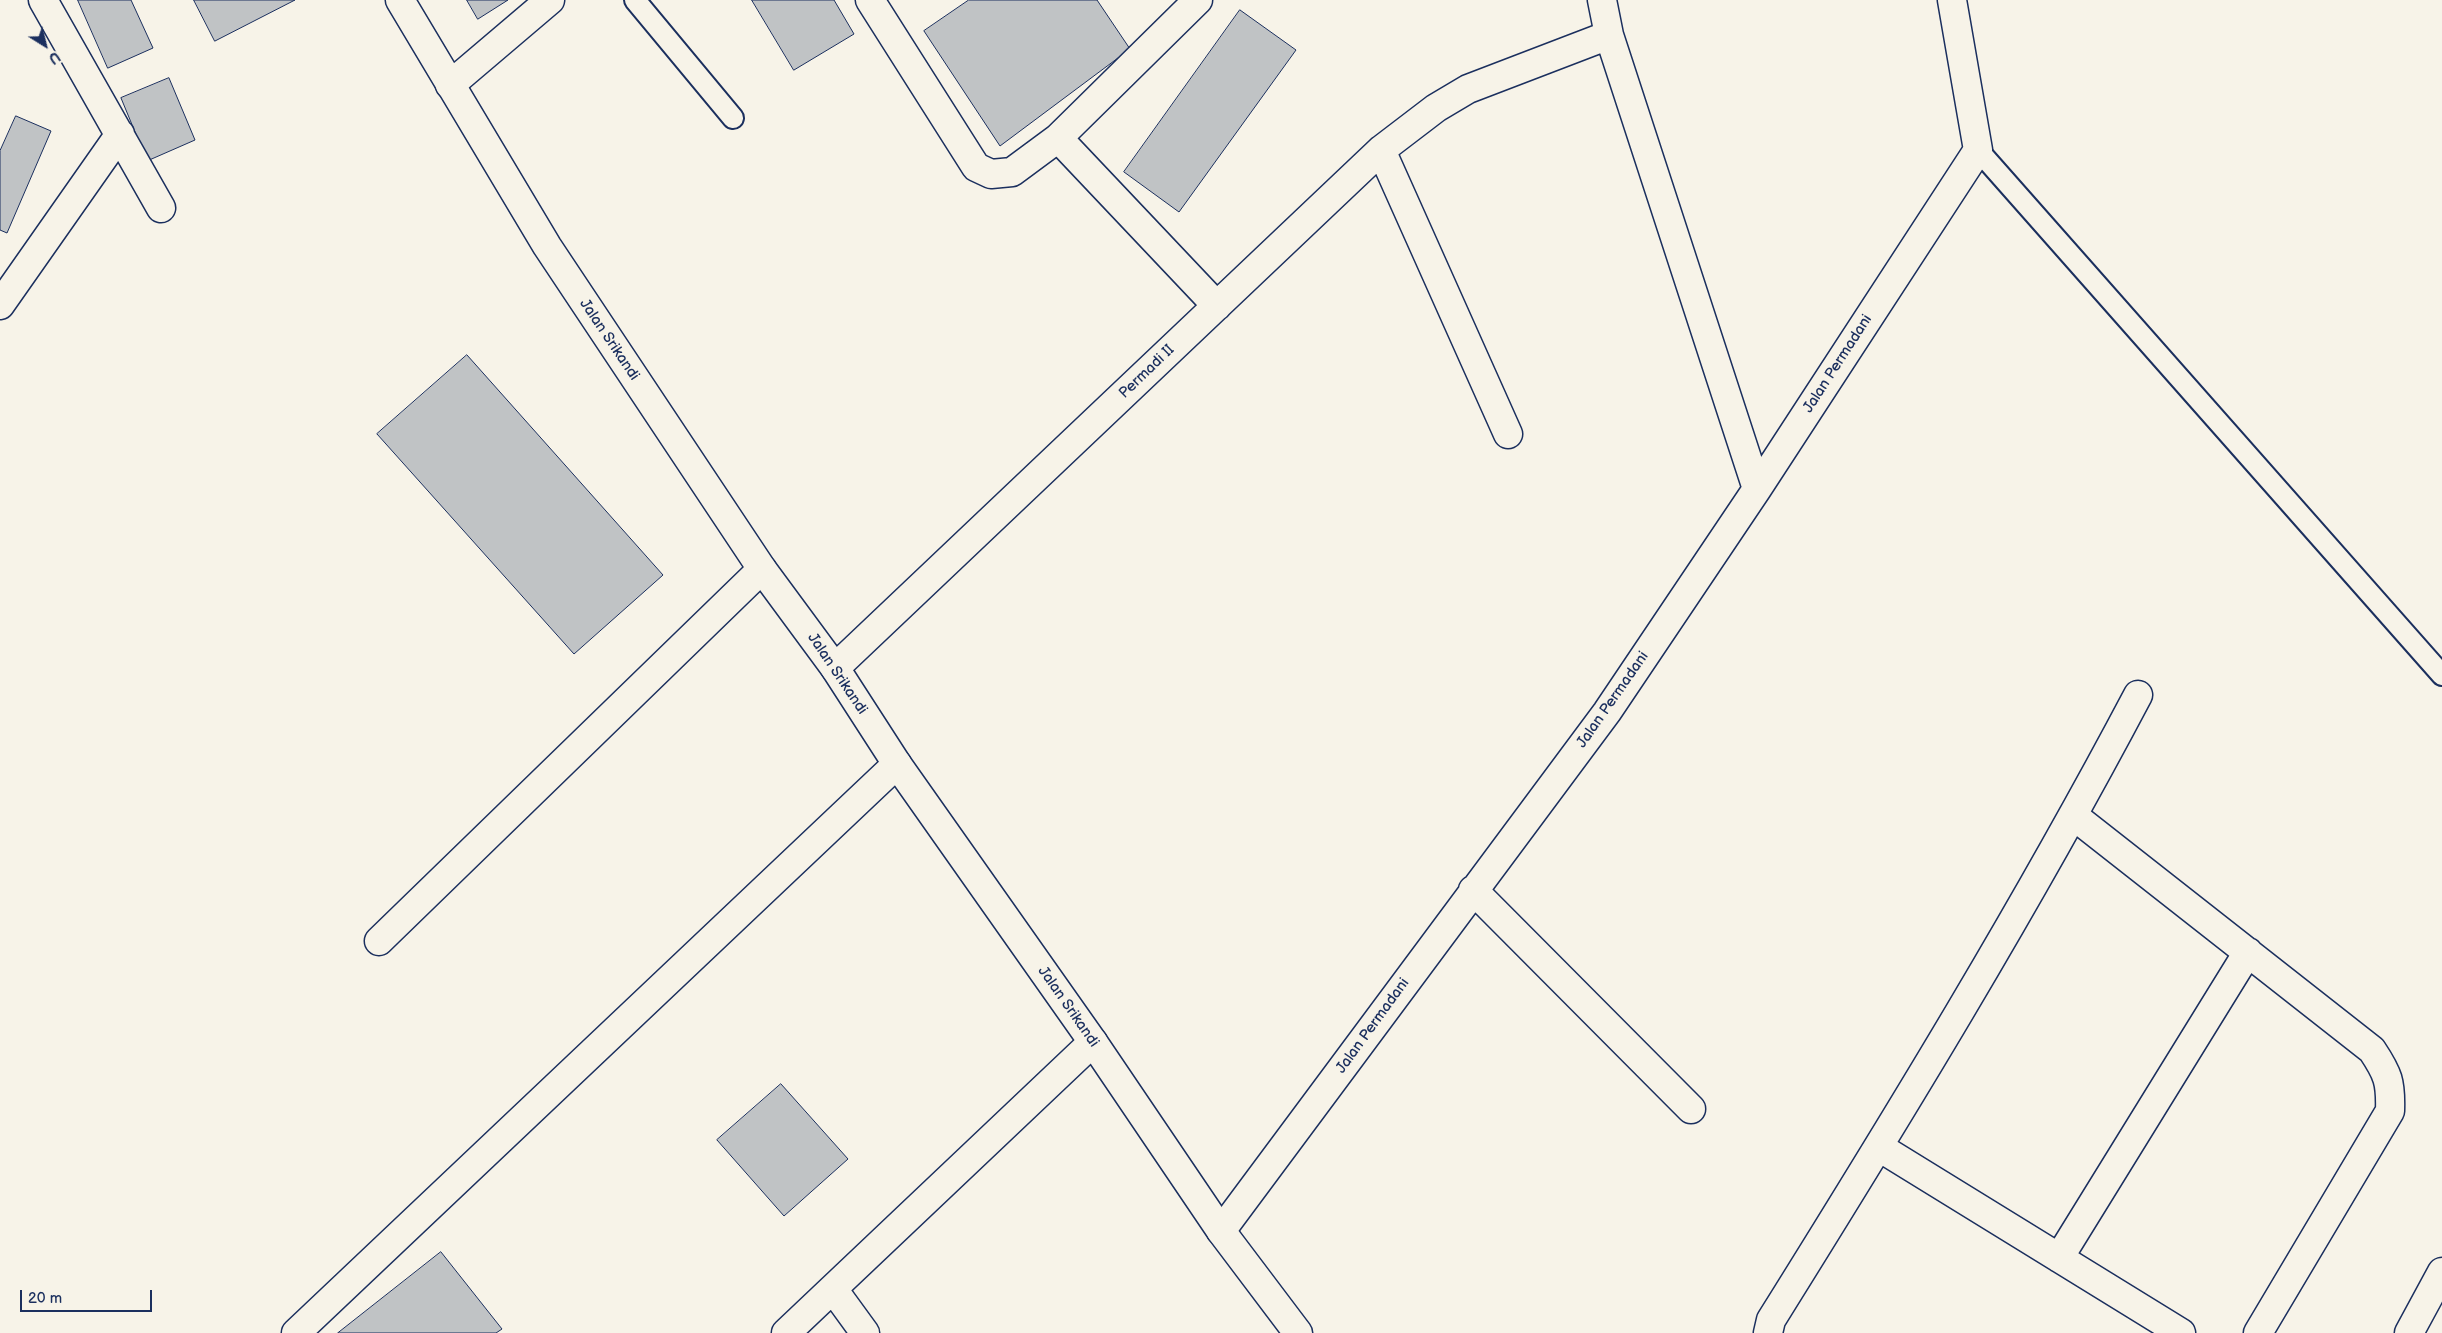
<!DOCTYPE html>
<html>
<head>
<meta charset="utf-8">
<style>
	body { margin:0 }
	#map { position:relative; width:2442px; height:1333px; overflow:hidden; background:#f7f3e8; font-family:"Balsamiq Sans",sans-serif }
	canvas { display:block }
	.north { position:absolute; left:20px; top:20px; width:50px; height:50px; -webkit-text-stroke:4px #f7f3e8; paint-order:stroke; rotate:144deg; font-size:14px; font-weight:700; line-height:20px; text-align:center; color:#1b2f5e }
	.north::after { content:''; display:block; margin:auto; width:18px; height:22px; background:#1b2f5e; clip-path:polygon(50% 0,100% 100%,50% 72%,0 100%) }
	.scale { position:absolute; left:20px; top:1290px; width:132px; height:22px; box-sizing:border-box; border:2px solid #1b2f5e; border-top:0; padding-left:6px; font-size:15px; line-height:18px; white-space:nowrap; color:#1b2f5e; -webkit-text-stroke:4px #f7f3e8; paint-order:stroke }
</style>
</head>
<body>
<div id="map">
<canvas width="2442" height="1333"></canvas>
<div class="north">U</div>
<div class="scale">20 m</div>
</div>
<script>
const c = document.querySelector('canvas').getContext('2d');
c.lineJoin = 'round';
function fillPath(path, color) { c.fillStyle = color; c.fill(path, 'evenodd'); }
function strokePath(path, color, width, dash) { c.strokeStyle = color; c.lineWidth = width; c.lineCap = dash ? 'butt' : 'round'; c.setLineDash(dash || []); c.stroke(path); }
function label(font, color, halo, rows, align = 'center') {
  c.font = font + ' "Balsamiq Sans",sans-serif'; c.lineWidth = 5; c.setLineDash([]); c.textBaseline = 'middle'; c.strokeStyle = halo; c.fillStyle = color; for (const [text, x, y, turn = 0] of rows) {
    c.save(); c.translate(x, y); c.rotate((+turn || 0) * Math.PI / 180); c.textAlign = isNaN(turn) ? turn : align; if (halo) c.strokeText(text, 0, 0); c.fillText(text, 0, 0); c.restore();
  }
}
const building = new Path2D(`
	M 78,0 L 131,0 L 153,48 L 108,68 Z
	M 194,0 L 295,0 L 215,41 Z
	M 467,0 L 508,0 L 478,19 Z
	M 752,0 L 834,0 L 854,34 L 794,70 Z
	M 969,0 L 1097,0 L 1130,49 L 1000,146 L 924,31 Z
	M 1240,10 L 1296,50 L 1179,212 L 1124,172 Z
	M 169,78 L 195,140 L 147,161 L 121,98 Z
	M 16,116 L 51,131 L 7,233 L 0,230 L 0,151 Z
	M 467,355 L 663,575 L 574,654 L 377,434 Z
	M 781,1084 L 848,1159 L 784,1216 L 717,1140 Z
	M 441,1252 L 502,1329 L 496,1333 L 338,1333 Z`);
const lane = new Path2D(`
	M 635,0 L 733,118
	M 1978,150 L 2442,675`);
const street = new Path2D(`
	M 43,0 L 161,208
	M 870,0 L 976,167 L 991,174 L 1012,172 L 1058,138 L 1217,306
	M 1602,0 L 1609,35 L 1757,489
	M 450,85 L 550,0
	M 1058,138 L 1198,0
	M 1381,150 L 1508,434
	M 0,305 L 120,134
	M 835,668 L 1381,150 L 1436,108 L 1468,89 L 1609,35
	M 2074,816 L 2372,1050 C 2388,1074 2391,1082 2390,1111 L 2258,1333
	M 1473,890 L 1691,1109
	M 379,941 L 762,569
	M 1879,1147 L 2181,1333
	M 1221,1231 L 1607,712 L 1757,489 L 1978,150 L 1952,0
	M 2059,1258 L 2248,952
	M 833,1289 L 865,1333
	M 296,1333 L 897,764
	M 786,1333 L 1093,1042
	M 1768,1333 L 1771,1320 C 1899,1115 2025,909 2138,695
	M 2409,1333 L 2442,1272`);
const secondary = new Path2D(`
	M 400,0 L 547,246 L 762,569 L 835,668 L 897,764 L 1093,1042 L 1221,1231 L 1298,1333`);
const streetNames = [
	["Jalan Srikandi",609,340,56],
	["Jalan Permadani",1838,364,-57],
	["Permadi II",1147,372,-44],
	["Jalan Srikandi",837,674,56],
	["Jalan Permadani",1613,700,-55],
	["Jalan Srikandi",1068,1007,55],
	["Jalan Permadani",1373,1026,-54]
];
fillPath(building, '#c0c3c5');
strokePath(building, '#1b2f5e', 1);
strokePath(lane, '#1b2f5e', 24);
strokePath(street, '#1b2f5e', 31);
strokePath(secondary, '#1b2f5e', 31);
strokePath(lane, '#f7f3e8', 20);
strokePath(street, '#f7f3e8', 28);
strokePath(secondary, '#f7f3e8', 28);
label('15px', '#1b2f5e', '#f7f3e8', streetNames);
</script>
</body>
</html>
